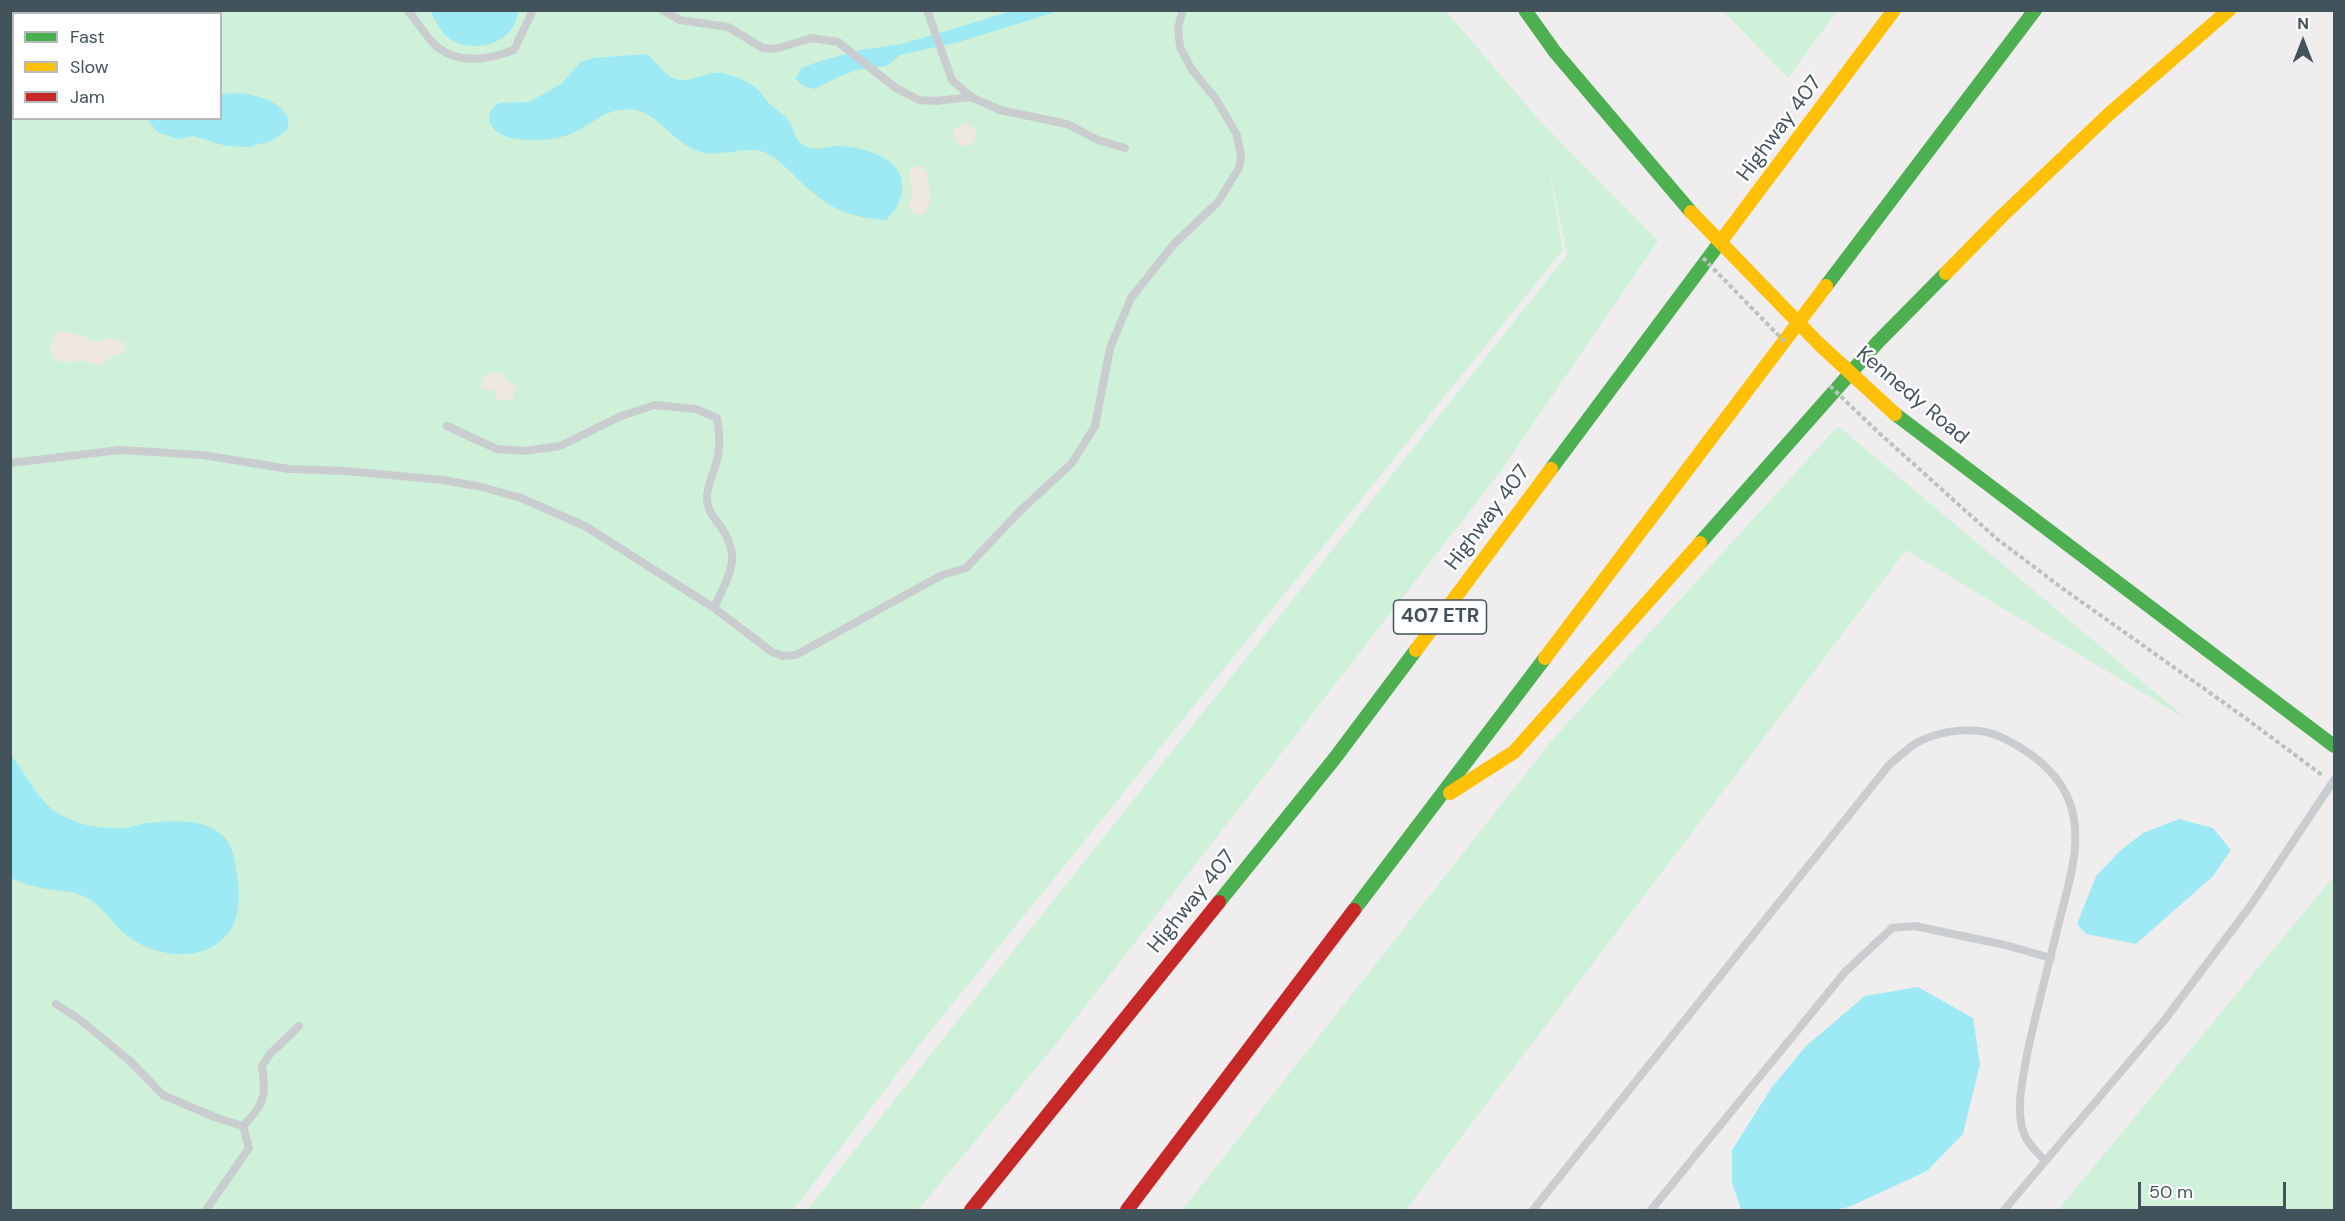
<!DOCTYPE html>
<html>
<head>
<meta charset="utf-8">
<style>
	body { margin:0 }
	#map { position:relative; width:2345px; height:1221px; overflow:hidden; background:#efedee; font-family:"DM Sans",sans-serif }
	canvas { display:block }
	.frame { position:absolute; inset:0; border:12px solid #43535c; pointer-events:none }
	.legend { position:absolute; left:12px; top:12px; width:210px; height:108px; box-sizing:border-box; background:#fff; border:2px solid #b4babe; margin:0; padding:8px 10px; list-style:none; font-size:18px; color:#43535c }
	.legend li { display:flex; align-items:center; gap:12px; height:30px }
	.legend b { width:30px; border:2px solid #b4babe }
	.north { position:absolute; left:2273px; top:12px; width:60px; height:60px; -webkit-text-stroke:4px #fff; paint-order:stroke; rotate:0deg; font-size:16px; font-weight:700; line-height:24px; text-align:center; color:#43535c }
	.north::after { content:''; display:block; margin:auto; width:21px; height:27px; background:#43535c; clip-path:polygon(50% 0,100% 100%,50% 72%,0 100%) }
	.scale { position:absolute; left:2138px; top:1182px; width:148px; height:27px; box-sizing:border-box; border:3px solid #43535c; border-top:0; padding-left:8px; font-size:18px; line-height:21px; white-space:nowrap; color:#43535c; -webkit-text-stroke:4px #fff; paint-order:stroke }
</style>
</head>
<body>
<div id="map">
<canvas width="2345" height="1221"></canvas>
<div class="frame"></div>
<ul class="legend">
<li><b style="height:8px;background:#4caf50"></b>Fast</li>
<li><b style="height:8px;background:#ffc107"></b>Slow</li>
<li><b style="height:8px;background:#c62828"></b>Jam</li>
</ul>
<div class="north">N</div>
<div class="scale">50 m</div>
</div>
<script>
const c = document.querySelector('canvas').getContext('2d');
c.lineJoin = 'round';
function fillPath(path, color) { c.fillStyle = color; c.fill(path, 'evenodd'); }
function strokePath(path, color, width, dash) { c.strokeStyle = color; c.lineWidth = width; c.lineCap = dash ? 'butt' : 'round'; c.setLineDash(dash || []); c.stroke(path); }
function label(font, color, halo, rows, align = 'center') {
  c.font = font + ' "DM Sans",sans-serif'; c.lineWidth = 5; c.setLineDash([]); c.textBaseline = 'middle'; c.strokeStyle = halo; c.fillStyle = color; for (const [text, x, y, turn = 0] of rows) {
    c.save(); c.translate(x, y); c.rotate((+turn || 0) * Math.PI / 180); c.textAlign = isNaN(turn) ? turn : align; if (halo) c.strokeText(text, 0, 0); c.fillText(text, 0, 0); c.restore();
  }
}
const green = new Path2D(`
	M 10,11 L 1446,11 L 1539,120 L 1658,241 L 1500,472 L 1056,1044 L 918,1210 L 807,1210 L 1567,255 L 1546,154 L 1563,250 L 920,1044 L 793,1210 L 11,1210 ZM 14,14 L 220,14 L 220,118 L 14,118 Z
	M 1723,11 L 1837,11 L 1788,78 Z
	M 1838,426 L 2188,720 L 1906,550 L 1406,1210 L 1182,1210 L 1553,739 Z
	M 2334,876 L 2334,1210 L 2058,1210 Z`);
const sand = new Path2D(`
	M954 135a11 11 0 1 1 22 0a11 11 0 1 1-22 0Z
	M 917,166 L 921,166 L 927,172 L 931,200 L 925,213 C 917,216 913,214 908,208 L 913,190 L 909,176 L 910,170 Z
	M 60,331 L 83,336 L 94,342 L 105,339 L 121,340 L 125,344 L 124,354 L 113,355 L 101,365 C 93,365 88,361 81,361 C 69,361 50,367 50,348 C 50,340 54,336 60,331 Z
	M 497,372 L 502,373 L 508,382 L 516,386 L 513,398 L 508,401 L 497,400 L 495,390 L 481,389 L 482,379 L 491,373 Z`);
const water = new Path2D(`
	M 430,11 L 519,11 C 517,16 516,23 512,28 C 499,49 462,52 445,35 C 439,28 434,18 430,11 Z
	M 1012,11 L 1059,11 L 959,42 L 900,55 L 887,66 L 857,70 L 838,77 L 815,89 L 803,86 L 795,78 L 802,68 L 817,62 L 860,50 L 902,44 Z
	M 646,54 C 655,60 663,73 673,78 C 687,84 700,75 713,73 C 725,71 742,79 752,85 C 761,91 764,98 771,105 C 776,111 784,114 788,120 C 795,129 794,141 805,146 C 814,151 827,147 836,146 C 859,146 901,156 902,184 C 903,199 896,210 886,220 C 849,218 827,207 801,182 C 791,173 781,161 770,155 C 747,141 719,163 691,148 C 671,138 657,114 635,110 C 608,105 591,126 568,135 C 551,142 502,145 491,125 C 486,115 491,109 499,103 L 529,102 L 561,84 L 581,62 L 593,58 Z
	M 242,93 C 265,98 275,99 289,118 L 287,130 L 271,141 L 249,147 L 226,146 L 193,136 L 178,139 L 157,132 L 147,119 L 220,118 L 221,94 Z
	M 10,754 C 28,775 37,803 63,816 C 81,826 104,829 125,828 C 132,827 140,824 147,823 C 173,820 217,817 230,846 C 235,856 236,870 238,881 C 240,903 239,925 222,940 C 195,964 150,955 125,934 C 112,924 104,907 89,899 C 75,890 57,891 41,888 C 30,886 20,882 11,878 Z
	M 2179,819 L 2213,828 L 2231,850 L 2213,876 L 2136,944 L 2086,934 L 2077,924 L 2096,876 L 2121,850 L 2143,833 Z
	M 1918,987 L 1973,1018 L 1980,1064 L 1963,1134 L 1927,1171 L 1849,1207 L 1832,1210 L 1750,1210 L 1741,1209 L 1732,1183 L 1732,1150 L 1772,1087 L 1806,1046 L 1865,996 Z`);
const path = new Path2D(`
	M 1879,433 L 1997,539 L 2062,588 L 2244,717 L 2322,775`);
const lane = new Path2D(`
	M 662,10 L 680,20 L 728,27 L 763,48 L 775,49 L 812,38 L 838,42 L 896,88 L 919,100 L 936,101 L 971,97
	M 927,10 L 952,80 L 971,97 L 1000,110 L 1067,124 L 1098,140 L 1125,148
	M 409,12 C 418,22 426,37 436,46 C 458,65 490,59 514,50 L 533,10
	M 10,463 L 120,450 L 203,455 L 289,469 L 346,471 L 443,480 L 482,487 L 521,498 L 585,526 L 714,608 C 728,576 743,559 721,527 C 715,519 707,510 707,499 C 706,487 713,475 716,464 C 721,448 720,434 717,418 L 696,409 L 655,405 L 621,416 L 560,446 L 524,451 L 497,449 L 447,426
	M 714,608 L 772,652 L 783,656 L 796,655 L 942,575 L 966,568 L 1020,511 L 1072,463 L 1095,426 L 1110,348 L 1131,298 L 1174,244 L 1218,202 L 1239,168 L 1241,156 L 1237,135 L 1216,99 L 1192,70 L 1180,47 L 1178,28 L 1183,10
	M 56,1004 L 79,1019 L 130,1061 L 163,1095 L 217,1118 L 243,1126
	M 206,1210 L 249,1148 L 243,1126 C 264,1105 267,1096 262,1066 L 270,1054 L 299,1026
	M 1533,1210 L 1889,765 C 1898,758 1907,748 1918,742 C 1944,729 1979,725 2005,739 C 2033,753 2061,775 2071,806 C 2083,844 2068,885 2059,922 C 2048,968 2035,1014 2026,1060 C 2022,1083 2015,1114 2025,1136 C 2029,1145 2039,1154 2045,1161
	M 1651,1210 L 1845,972 L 1892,928 L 1915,926 L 2005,945 L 2051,958
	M 2004,1210 L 2163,1022 L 2251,905 L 2334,780`);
const fast = new Path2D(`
	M 1525,10 L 1555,52 L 1691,212
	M 1826,286 L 2035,10
	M 1895,414 L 2334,746
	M 1551,469 L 1724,237
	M 1700,543 L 1877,343 L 1946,273
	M 1219,902 L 1335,758 L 1416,650
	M 1354,910 L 1545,658`);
const slow = new Path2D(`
	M 1724,237 L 1894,10
	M 1946,273 L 2002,216 L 2109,114 L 2229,10
	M 1416,650 L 1551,469
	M 1545,658 L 1826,286
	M 1450,793 L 1514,752 L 1700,543`);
const jam = new Path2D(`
	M 971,1210 L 1219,902
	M 1127,1210 L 1354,910`);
const pathBridge = new Path2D(`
	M 1703,258 L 1784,341
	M 1830,386 L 1879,433`);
const slowBridge = new Path2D(`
	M 1691,212 L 1818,343 L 1895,414`);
const shields = [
	[1440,617,93]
];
const shieldNames = [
	["407 ETR",1440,617]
];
const streetNames = [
	["Highway 407",1780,129,-53],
	["Kennedy Road",1912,396,40],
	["Highway 407",1488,518,-53],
	["Highway 407",1192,902,-51]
];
fillPath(green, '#cff1d9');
fillPath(sand, '#eee8e0');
fillPath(water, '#9eeaf4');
strokePath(path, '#b5c4be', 4, [4.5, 3]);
strokePath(lane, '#c9cdcf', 8);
strokePath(fast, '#4caf50', 14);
strokePath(slow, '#ffc107', 14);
strokePath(jam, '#c62828', 14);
strokePath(pathBridge, '#b5c4be', 4, [4.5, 3]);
strokePath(slowBridge, '#ffc107', 14);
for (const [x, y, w] of shields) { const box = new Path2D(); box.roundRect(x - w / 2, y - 17, w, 34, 4.5); c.fillStyle = '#fff'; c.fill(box); strokePath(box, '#43535c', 1.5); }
label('bold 20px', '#43535c', null, shieldNames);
label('21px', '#43535c', '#fff', streetNames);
</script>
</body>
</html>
